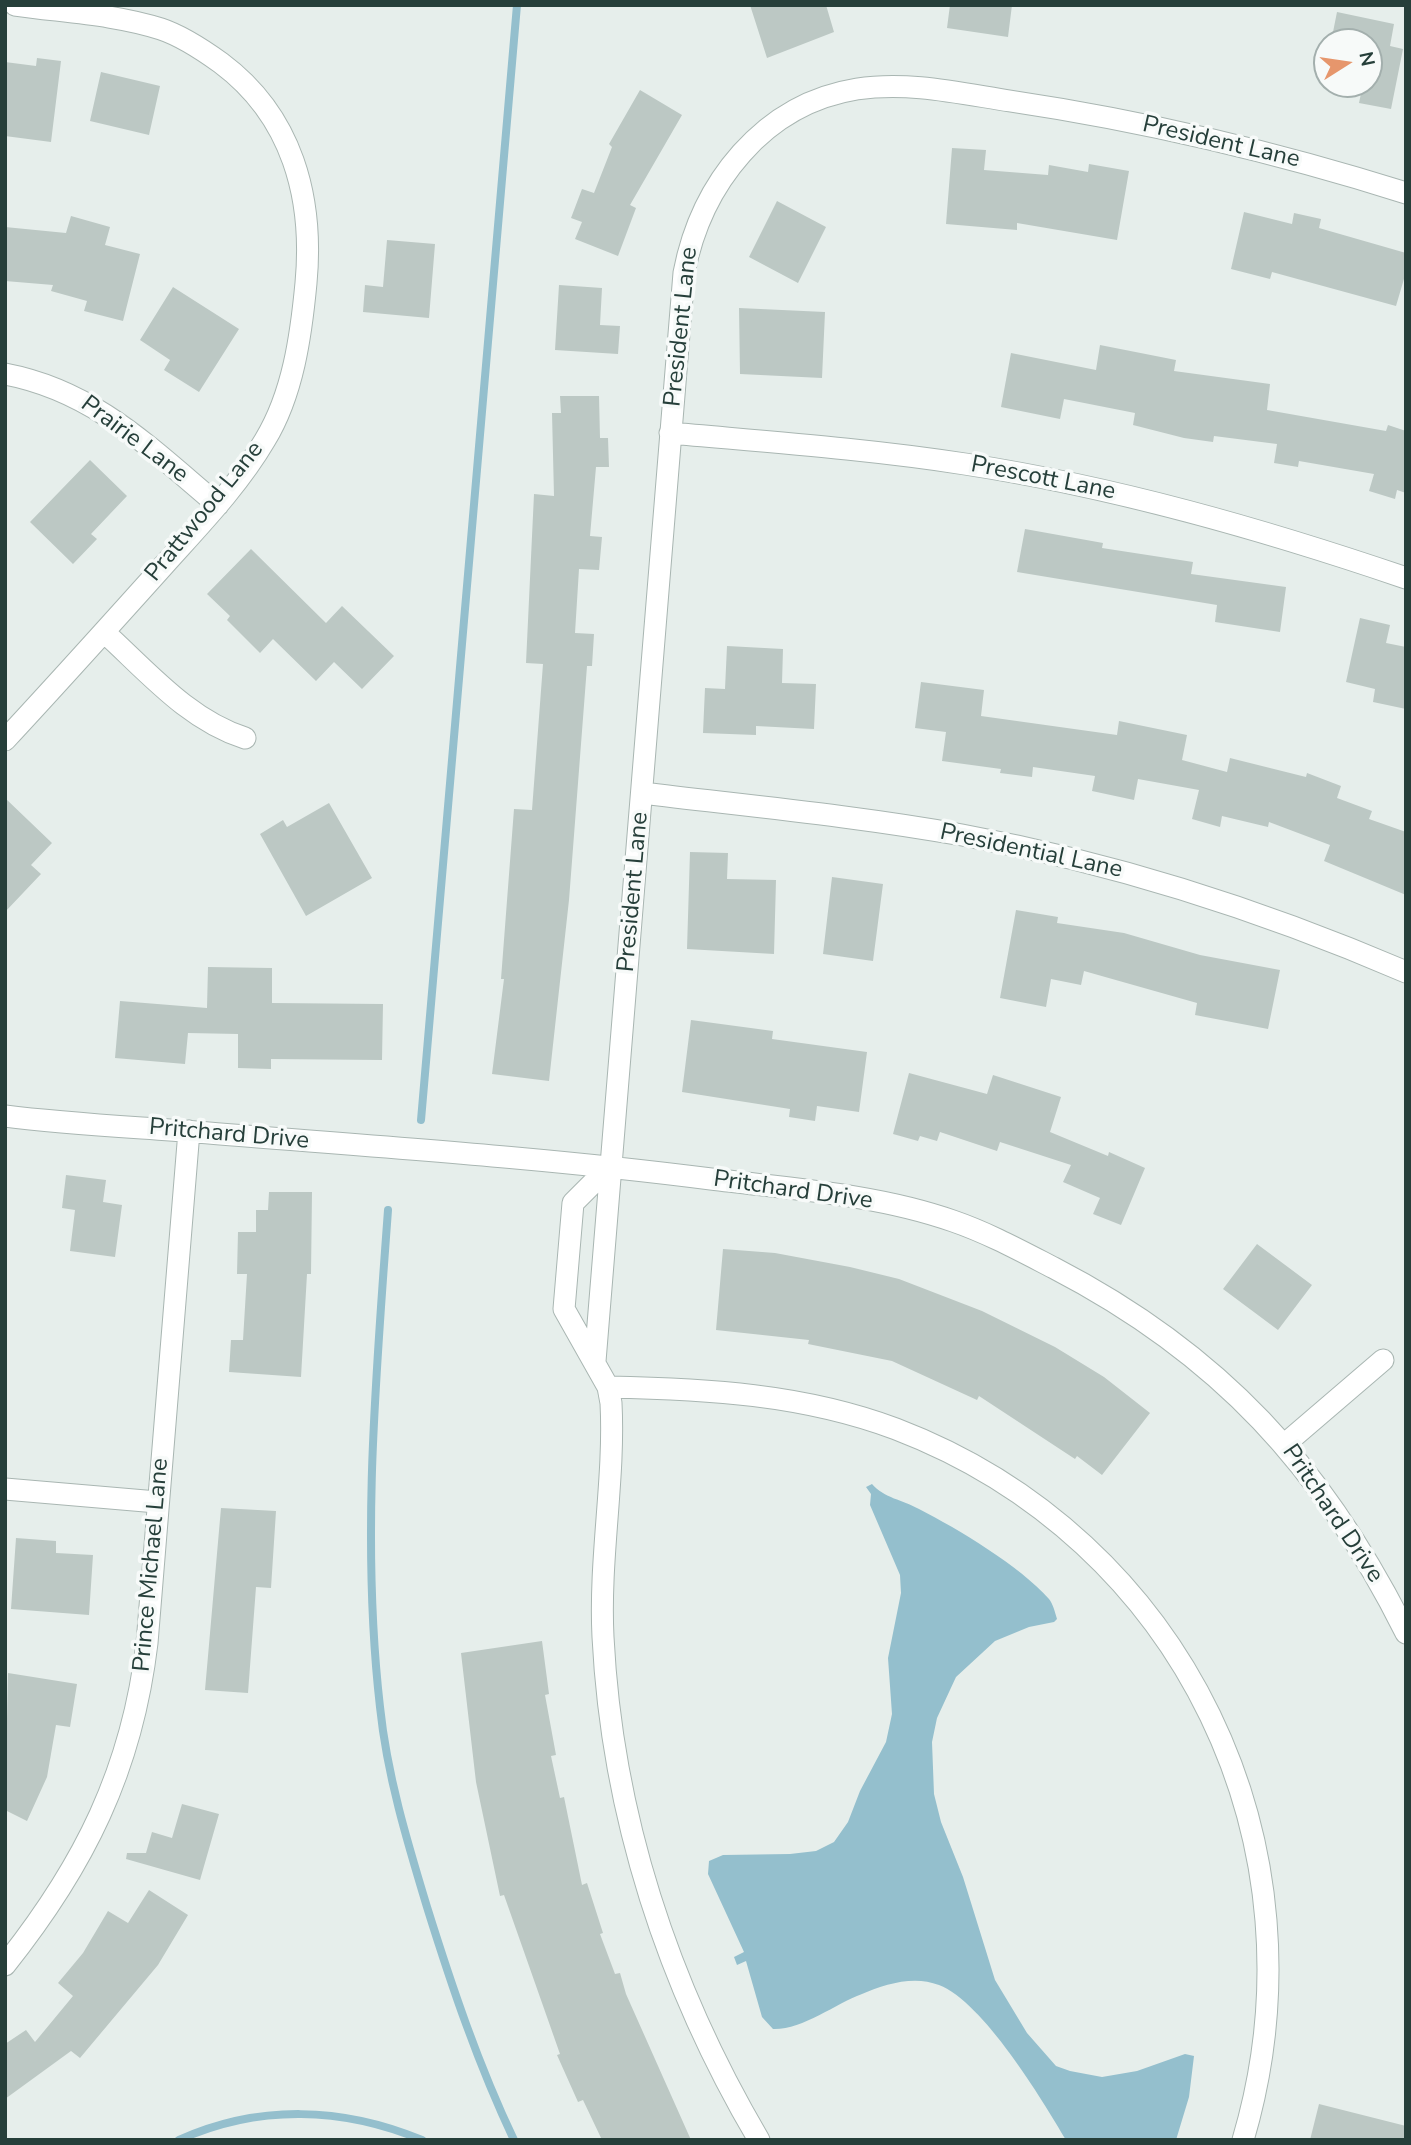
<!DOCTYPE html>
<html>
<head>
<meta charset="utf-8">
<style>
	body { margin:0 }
	#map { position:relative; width:1411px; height:2145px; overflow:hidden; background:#e6eeeb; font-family:"Nunito Sans",sans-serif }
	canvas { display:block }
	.frame { position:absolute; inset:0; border:7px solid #263f3a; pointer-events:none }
	.north { position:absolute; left:1313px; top:28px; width:70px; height:70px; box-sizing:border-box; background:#f7faf9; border:2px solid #a3afad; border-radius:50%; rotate:78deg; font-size:19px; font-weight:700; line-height:28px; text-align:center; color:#263f3a }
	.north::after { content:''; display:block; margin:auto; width:24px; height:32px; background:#e6966c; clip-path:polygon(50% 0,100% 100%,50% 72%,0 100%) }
</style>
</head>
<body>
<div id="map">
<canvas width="1411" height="2145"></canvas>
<div class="frame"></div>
<div class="north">N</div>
</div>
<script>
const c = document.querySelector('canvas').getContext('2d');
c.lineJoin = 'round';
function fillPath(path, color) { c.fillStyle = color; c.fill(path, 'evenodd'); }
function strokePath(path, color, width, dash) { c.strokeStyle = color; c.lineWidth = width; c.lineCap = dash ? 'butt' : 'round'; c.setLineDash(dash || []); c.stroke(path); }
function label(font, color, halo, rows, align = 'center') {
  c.font = font + ' "Nunito Sans",sans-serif'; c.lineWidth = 7; c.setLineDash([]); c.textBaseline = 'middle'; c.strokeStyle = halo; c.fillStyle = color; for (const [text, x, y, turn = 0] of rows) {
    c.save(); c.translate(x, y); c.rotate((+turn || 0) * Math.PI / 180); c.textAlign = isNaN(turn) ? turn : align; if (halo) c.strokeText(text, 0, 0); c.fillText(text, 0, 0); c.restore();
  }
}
const water = new Path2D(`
	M 872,1484 C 884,1498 903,1500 919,1509 C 958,1529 1020,1566 1049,1599 C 1053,1604 1055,1612 1057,1619 L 1054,1622 L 1029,1627 L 995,1641 L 956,1677 L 937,1718 L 932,1742 L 934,1794 L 941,1822 L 963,1877 L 995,1980 L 1027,2033 L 1056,2066 L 1070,2071 L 1102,2077 L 1137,2071 L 1185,2054 L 1194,2056 L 1189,2097 L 1176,2140 L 1066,2140 C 1042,2099 983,2002 939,1985 C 914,1975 885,1984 862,1994 C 835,2004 802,2030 773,2029 L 762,2017 L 746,1961 L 737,1965 L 734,1957 L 744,1952 L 708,1874 L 709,1861 L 723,1855 L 790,1854 L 816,1851 L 834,1842 L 848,1822 L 860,1791 L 886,1742 L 892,1714 L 888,1658 L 901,1593 L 900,1575 L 870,1505 L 871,1494 L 866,1487 Z`);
const stream = new Path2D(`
	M 421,1120 L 517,5
	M 388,1210 C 376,1376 361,1541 380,1707 C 387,1775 407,1841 427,1907 C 452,1987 478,2064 514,2140
	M 179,2140 C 259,2104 343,2107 422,2140`);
const building = new Path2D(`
	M 750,5 L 826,5 L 834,32 L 767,58 Z
	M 950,5 L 1012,5 L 1008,37 L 947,28 Z
	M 1337,12 L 1394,24 L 1390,46 L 1403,49 L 1391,109 L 1359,103 L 1363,84 L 1369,84 L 1369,42 L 1331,42 Z
	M 37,58 L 61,61 L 51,142 L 5,136 L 5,62 L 36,66 Z
	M 101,72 L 160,86 L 149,135 L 90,121 Z
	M 640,90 L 682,115 L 630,205 L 636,208 L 618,256 L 575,239 L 582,222 L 571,218 L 582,189 L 594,193 L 612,147 L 609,144 Z
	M 952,148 L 986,150 L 984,170 L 1048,175 L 1049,165 L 1088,172 L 1089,164 L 1129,171 L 1117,240 L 1017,223 L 1017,230 L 946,224 Z
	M 777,201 L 826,227 L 798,283 L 749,257 Z
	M 1244,212 L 1292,224 L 1294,213 L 1321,219 L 1319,228 L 1406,253 L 1406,272 L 1396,306 L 1272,272 L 1270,279 L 1231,269 Z
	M 71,216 L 110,227 L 105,245 L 140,254 L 123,321 L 84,311 L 87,301 L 51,291 L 53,285 L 5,281 L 5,227 L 66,233 Z
	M 387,240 L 435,244 L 429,318 L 363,312 L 365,285 L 383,287 Z
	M 559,285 L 602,288 L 600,325 L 620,326 L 618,354 L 555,350 Z
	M 173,287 L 239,329 L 199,392 L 164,370 L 170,360 L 140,340 Z
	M 739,308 L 825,312 L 822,378 L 740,374 Z
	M 1100,345 L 1176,360 L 1174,371 L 1270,384 L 1267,410 L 1386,431 L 1388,425 L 1406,431 L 1406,493 L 1397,490 L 1395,499 L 1369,491 L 1374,474 L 1299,461 L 1298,467 L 1274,463 L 1277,444 L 1214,436 L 1213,442 L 1184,438 L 1133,425 L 1135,413 L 1064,399 L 1060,419 L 1001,407 L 1011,353 L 1096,370 Z
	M 560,396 L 599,396 L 600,438 L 608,438 L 609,467 L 596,467 L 590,536 L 602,537 L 599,570 L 579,569 L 575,633 L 594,634 L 592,666 L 587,666 L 569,900 L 549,1081 L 492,1074 L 504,979 L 501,979 L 514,809 L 532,810 L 543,664 L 526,663 L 534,494 L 554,496 L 552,413 L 561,413 Z
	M 90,460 L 127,496 L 91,534 L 97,539 L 73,564 L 30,522 Z
	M 1025,529 L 1103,543 L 1102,548 L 1193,562 L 1191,574 L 1286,587 L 1280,632 L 1215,622 L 1217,605 L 1017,572 Z
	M 251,549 L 326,623 L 342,606 L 394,656 L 362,689 L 334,662 L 316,681 L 273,639 L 260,653 L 227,620 L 230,616 L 207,594 Z
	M 1360,618 L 1390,625 L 1386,643 L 1406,647 L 1406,709 L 1373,702 L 1375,689 L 1346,682 Z
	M 727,646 L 783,649 L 782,683 L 816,684 L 814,729 L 756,726 L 756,735 L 703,733 L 705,688 L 725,689 Z
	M 921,682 L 984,690 L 981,716 L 1117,735 L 1119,721 L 1187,735 L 1182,760 L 1227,772 L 1230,758 L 1306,777 L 1307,773 L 1341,786 L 1337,798 L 1372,811 L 1369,819 L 1406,832 L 1406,895 L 1324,861 L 1330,845 L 1269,822 L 1268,827 L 1222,816 L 1220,827 L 1192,819 L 1199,790 L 1138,779 L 1134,800 L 1092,791 L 1095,776 L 1033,767 L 1032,777 L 1000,773 L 1001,769 L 942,761 L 946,732 L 915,728 Z
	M 5,798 L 52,843 L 31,865 L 41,874 L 5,912 Z
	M 329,803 L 372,878 L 306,916 L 260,834 L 283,820 L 287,827 Z
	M 690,852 L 728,853 L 727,879 L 776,880 L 774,954 L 687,949 Z
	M 832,877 L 883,884 L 873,961 L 823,954 Z
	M 1016,910 L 1058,917 L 1057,923 L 1124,933 L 1200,955 L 1280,970 L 1268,1029 L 1195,1015 L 1197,1003 L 1084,971 L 1081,985 L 1051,979 L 1046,1007 L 1000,998 Z
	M 208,967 L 272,968 L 272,1003 L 383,1004 L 382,1060 L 271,1059 L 271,1069 L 238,1068 L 238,1034 L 188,1033 L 185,1064 L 115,1058 L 120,1001 L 207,1008 Z
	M 691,1020 L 773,1031 L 772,1039 L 867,1052 L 859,1112 L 817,1106 L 815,1121 L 789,1117 L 790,1109 L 682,1092 Z
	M 909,1073 L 987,1094 L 993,1075 L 1061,1097 L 1050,1132 L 1108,1156 L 1109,1152 L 1145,1168 L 1121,1225 L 1093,1214 L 1100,1198 L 1063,1182 L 1071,1165 L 1000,1142 L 997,1151 L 940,1132 L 937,1141 L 920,1136 L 918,1141 L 893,1134 Z
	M 66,1175 L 106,1180 L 103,1202 L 122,1205 L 115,1257 L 70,1251 L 75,1210 L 62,1208 Z
	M 269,1192 L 312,1192 L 311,1274 L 307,1274 L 301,1377 L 229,1372 L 231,1340 L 243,1340 L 247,1274 L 237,1274 L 238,1232 L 256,1232 L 256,1210 L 268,1210 Z
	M 1257,1244 L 1312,1285 L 1278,1330 L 1223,1289 Z
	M 723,1249 L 775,1253 L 850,1267 L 899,1279 L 982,1311 L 1055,1347 L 1104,1377 L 1150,1413 L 1102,1475 L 1077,1456 L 1075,1459 L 979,1396 L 977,1400 L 892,1361 L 808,1344 L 809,1340 L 716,1330 Z
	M 221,1508 L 276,1511 L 271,1588 L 256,1587 L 248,1693 L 205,1690 Z
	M 16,1538 L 56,1541 L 56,1553 L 93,1555 L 89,1615 L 11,1609 Z
	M 542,1641 L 549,1694 L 545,1695 L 556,1755 L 551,1756 L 560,1798 L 564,1797 L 582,1885 L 587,1883 L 603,1933 L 600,1934 L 615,1974 L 620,1973 L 626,1994 L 691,2140 L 602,2140 L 583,2100 L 578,2102 L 557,2055 L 560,2054 L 504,1895 L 500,1896 L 476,1782 L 461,1653 Z
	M 8,1673 L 77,1684 L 70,1727 L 56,1725 L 47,1777 L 27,1821 L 5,1810 Z
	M 182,1804 L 219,1814 L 200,1880 L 126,1859 L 127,1853 L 146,1853 L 152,1832 L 172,1838 Z
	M 149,1890 L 188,1915 L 158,1965 L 80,2058 L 71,2051 L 5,2099 L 5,2044 L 26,2030 L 35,2042 L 73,1996 L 58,1983 L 83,1953 L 108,1911 L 128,1923 Z
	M 1319,2104 L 1406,2126 L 1406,2140 L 1310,2140 Z`);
const minor = new Path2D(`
	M 5,374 C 95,391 151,449 218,505
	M 670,433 C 769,442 868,449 965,464 C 1115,487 1262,529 1406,578
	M 104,632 C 147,671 188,720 245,738
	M 5,740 C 59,682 112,623 165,564 C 200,525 238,486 265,440 C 293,394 301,336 306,283 C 314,197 292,116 221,63 C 203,50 182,36 161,29 C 114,14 63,12 15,5
	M 642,793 C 749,806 856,816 962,835 C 1115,863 1264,911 1406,972
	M 5,1116 C 68,1124 132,1127 196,1132 C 367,1146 540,1157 711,1179 C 791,1189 876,1194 953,1221 C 988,1233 1021,1251 1054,1268 C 1220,1354 1323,1467 1406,1633
	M 610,1166 L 573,1203 L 564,1309 L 608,1387 L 611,1403 C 615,1479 599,1558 603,1637 C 612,1815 668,1986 759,2140
	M 595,1361 L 684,273 C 701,184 763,104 857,89 C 908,81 959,93 1010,101 C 1144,121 1276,152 1406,193
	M 608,1387 C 706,1389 803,1394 896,1429 C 1184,1539 1330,1846 1243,2140
	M 1285,1444 L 1383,1360
	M 5,1489 L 157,1502
	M 5,1965 C 84,1866 132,1770 147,1643 L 189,1131`);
const streetNames = [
	["President Lane",1221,143,13],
	["President Lane",682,327,-84],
	["Prairie Lane",134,440,37],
	["Prescott Lane",1043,479,11],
	["Prattwood Lane",205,512,-51],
	["Presidential Lane",1031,852,12],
	["President Lane",634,892,-85],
	["Pritchard Drive",229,1135,5],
	["Pritchard Drive",793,1191,8],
	["Pritchard Drive",1332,1514,56],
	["Prince Michael Lane",152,1565,-85]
];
fillPath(water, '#94bfcd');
strokePath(stream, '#94bfcd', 8);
fillPath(building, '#bcc8c4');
strokePath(minor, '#a9b6b2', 23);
strokePath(minor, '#fff', 21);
label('24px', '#263f3a', '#f7faf9', streetNames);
</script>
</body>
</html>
